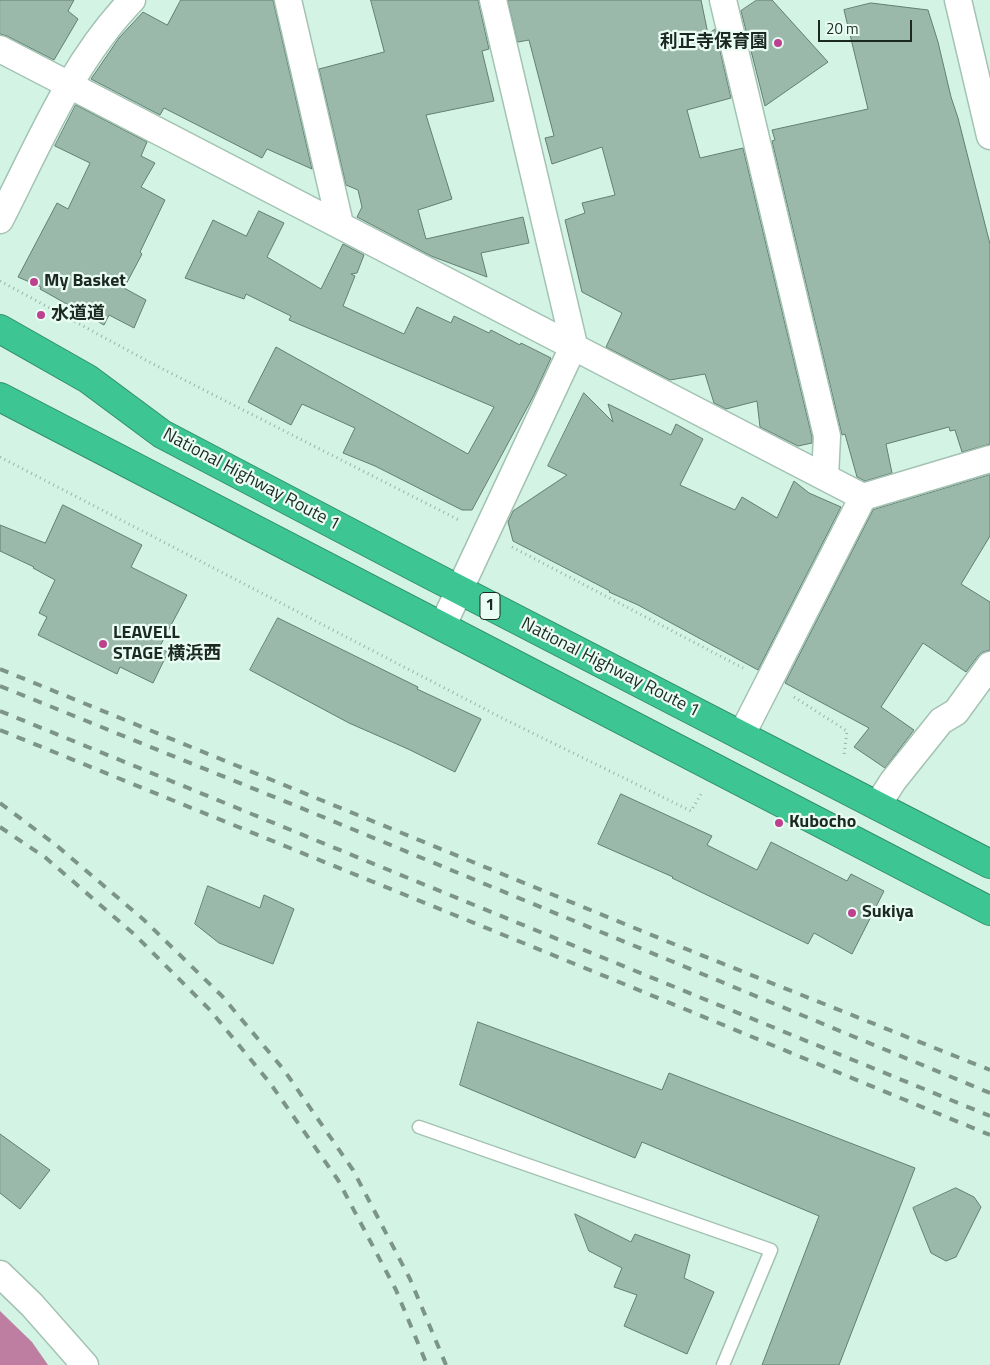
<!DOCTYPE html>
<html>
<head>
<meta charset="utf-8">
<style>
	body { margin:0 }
	#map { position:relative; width:990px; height:1365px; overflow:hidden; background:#d3f4e4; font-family:"Titillium Web",sans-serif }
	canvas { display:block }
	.scale { position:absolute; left:818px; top:20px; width:94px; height:22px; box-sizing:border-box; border:2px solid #1c2923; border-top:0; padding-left:6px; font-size:15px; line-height:18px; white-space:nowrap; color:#1c2923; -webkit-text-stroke:4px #eafdf4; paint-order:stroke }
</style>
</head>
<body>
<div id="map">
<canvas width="990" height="1365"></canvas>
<div class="scale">20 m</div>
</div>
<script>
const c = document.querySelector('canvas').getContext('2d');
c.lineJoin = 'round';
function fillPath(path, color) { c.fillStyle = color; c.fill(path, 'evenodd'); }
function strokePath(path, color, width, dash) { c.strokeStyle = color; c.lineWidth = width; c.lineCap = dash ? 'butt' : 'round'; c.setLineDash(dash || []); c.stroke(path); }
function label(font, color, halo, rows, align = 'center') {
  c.font = font + ' "Titillium Web","Noto Sans JP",sans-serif'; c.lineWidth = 4.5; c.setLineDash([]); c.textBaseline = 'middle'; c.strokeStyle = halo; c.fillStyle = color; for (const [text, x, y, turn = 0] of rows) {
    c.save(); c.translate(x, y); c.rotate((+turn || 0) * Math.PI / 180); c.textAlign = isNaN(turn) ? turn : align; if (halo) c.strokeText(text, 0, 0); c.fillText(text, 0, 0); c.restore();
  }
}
const water = new Path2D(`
	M 0,1311 L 32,1342 L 48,1365 L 0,1365 Z`);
const building = new Path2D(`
	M 0,0 L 74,0 L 68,11 L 78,19 L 54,60 L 7,36 L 0,34 Z
	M 181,0 L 273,0 L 312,169 L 267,149 L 262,158 L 164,108 L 160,115 L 91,79 L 119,38 L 143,12 L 167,25 Z
	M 371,0 L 478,0 L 489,49 L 482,51 L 494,101 L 426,115 L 452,199 L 418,210 L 426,239 L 523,217 L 529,243 L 481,253 L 487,277 L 431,256 L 357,217 L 362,207 L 358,190 L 346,185 L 319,69 L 384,52 Z
	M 508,0 L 701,0 L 708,34 L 715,29 L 731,98 L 687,110 L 700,158 L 743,148 L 812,437 L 812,443 L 798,446 L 760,427 L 757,401 L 726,409 L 714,403 L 705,374 L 670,380 L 606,347 L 622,313 L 582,292 L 565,220 L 585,213 L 582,203 L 615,195 L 602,147 L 552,164 L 545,138 L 554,136 L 529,40 L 518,42 Z
	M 757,0 L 772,0 L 828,62 L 765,106 L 741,11 Z
	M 871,3 L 928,10 L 938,42 L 951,97 L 958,118 L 990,244 L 990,444 L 962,452 L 955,430 L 950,431 L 949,427 L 886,444 L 892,473 L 865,481 L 857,477 L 845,434 L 842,435 L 772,141 L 775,140 L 772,130 L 868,109 L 844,10 Z
	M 76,105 L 147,142 L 141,156 L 155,163 L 141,187 L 165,200 L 140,252 L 142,254 L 124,288 L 146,300 L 134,328 L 109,315 L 104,325 L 40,289 L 41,287 L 18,277 L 57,203 L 68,209 L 90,163 L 55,146 Z
	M 259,211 L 284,223 L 267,257 L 321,289 L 343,244 L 364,255 L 357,273 L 351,274 L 355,276 L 343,306 L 404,334 L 417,307 L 451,323 L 454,316 L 489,333 L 491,330 L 520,345 L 521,343 L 551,358 L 534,395 L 472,510 L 462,510 L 375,466 L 343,453 L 355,428 L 302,404 L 291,425 L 248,402 L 276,347 L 468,454 L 494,407 L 289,320 L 291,316 L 246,294 L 244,299 L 185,278 L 213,220 L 246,236 Z
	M 584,393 L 613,422 L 608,404 L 671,435 L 676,424 L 703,439 L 680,485 L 735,510 L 742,497 L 777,518 L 794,481 L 809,493 L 841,507 L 758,670 L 638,605 L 609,592 L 610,591 L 513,541 L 508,522 L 513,511 L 567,475 L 548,466 Z
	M 990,475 L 990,536 L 961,584 L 990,602 L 990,650 L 983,652 L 978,656 L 966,672 L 923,643 L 881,707 L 914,730 L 885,768 L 854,747 L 869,728 L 785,683 L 873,510 Z
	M 63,505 L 142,545 L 131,567 L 187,595 L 159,648 L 168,652 L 153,683 L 120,667 L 117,674 L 38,635 L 47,617 L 39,613 L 55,580 L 33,568 L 34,567 L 0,551 L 0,525 L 45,543 Z
	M 278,618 L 418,687 L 417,689 L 481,719 L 455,772 L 408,749 L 349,723 L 250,670 Z
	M 621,794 L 712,836 L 707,845 L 757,870 L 771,842 L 847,881 L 851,874 L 884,891 L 852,954 L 814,933 L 808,944 L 672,878 L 673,877 L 598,844 Z
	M 208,886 L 260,908 L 264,895 L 294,909 L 273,964 L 219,943 L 195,924 Z
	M 478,1022 L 662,1090 L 669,1073 L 915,1168 L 839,1365 L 762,1365 L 819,1216 L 642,1142 L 635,1158 L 460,1085 Z
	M 0,1134 L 50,1170 L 20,1209 L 0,1193 Z
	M 956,1188 L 974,1197 L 981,1207 L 956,1257 L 946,1261 L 931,1253 L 913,1208 Z
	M 575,1214 L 631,1242 L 635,1234 L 690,1255 L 684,1278 L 714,1292 L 687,1354 L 624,1326 L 637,1295 L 614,1287 L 622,1268 L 589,1251 Z`);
const path = new Path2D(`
	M 0,281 L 153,364 L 459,520
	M 0,457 L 506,720 L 691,811 L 701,794
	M 512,547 L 743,668
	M 794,697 L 847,731 L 844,755`);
const lane = new Path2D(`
	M 419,1127 L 771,1250 L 723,1365`);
const street = new Path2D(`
	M 288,0 L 340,224
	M 723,0 L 827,436 L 825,477
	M 958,0 L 990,136
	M 0,49 L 863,497 L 741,736
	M 0,220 C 39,144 72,62 132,0
	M 863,497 L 990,459
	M 442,627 L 574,345 L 493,0
	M 877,806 L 893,781 L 941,721 L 956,712 L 990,665
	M 0,1274 L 32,1305 L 85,1365`);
const highway = new Path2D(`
	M 0,329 L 88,379 L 162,434 L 419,569 L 990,864
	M 0,397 L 990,911`);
const rail = new Path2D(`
	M 0,669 L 681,947 L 990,1070
	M 0,686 L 294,805 L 990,1093
	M 0,711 L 990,1116
	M 0,730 L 624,984 L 990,1135
	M 0,803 L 56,845 L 144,920 L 222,996 L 284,1070 L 353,1170 L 410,1279 L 446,1365
	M 0,827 L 46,858 L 135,935 L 210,1010 L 270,1083 L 338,1180 L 396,1290 L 427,1365`);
const markers = [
	[778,43,5,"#be418f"],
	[34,282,5,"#be418f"],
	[41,315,5,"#be418f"],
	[103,644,5,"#be418f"],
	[779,823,5,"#be418f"],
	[852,913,5,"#be418f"]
];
const shields = [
	[490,606,20]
];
const shieldNames = [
	["1",490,606]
];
const poiNames = [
	["利正寺保育園",768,43,"right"],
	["My Basket",44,282],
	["水道道",51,315],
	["LEAVELL",113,634],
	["STAGE 横浜西",113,655],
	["Kubocho",789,823],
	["Sukiya",862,913]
];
const streetNames = [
	["National Highway Route 1",251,480,28],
	["National Highway Route 1",610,668,27]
];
fillPath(water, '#be7ea1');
fillPath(building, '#9bb9ab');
strokePath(building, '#627f71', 1);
strokePath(lane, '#a3c2b3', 15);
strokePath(street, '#a3c2b3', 29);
strokePath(highway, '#328e6c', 30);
strokePath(path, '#99b4a7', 3, [1, 4]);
strokePath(lane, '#fff', 12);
strokePath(street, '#fff', 26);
strokePath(highway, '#3ec594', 28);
strokePath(rail, '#7d9489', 4, [9, 9]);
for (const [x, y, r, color] of markers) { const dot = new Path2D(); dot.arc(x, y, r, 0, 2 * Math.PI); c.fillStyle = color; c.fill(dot); strokePath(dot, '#eafdf4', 2); }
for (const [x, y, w] of shields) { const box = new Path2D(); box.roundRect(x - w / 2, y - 13.5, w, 27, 4); c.fillStyle = '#eafdf4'; c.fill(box); strokePath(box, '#1c2923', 1); }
label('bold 16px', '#1c2923', null, shieldNames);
label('bold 18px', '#1c2923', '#eafdf4', poiNames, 'left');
label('18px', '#1c2923', '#eafdf4', streetNames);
</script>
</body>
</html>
